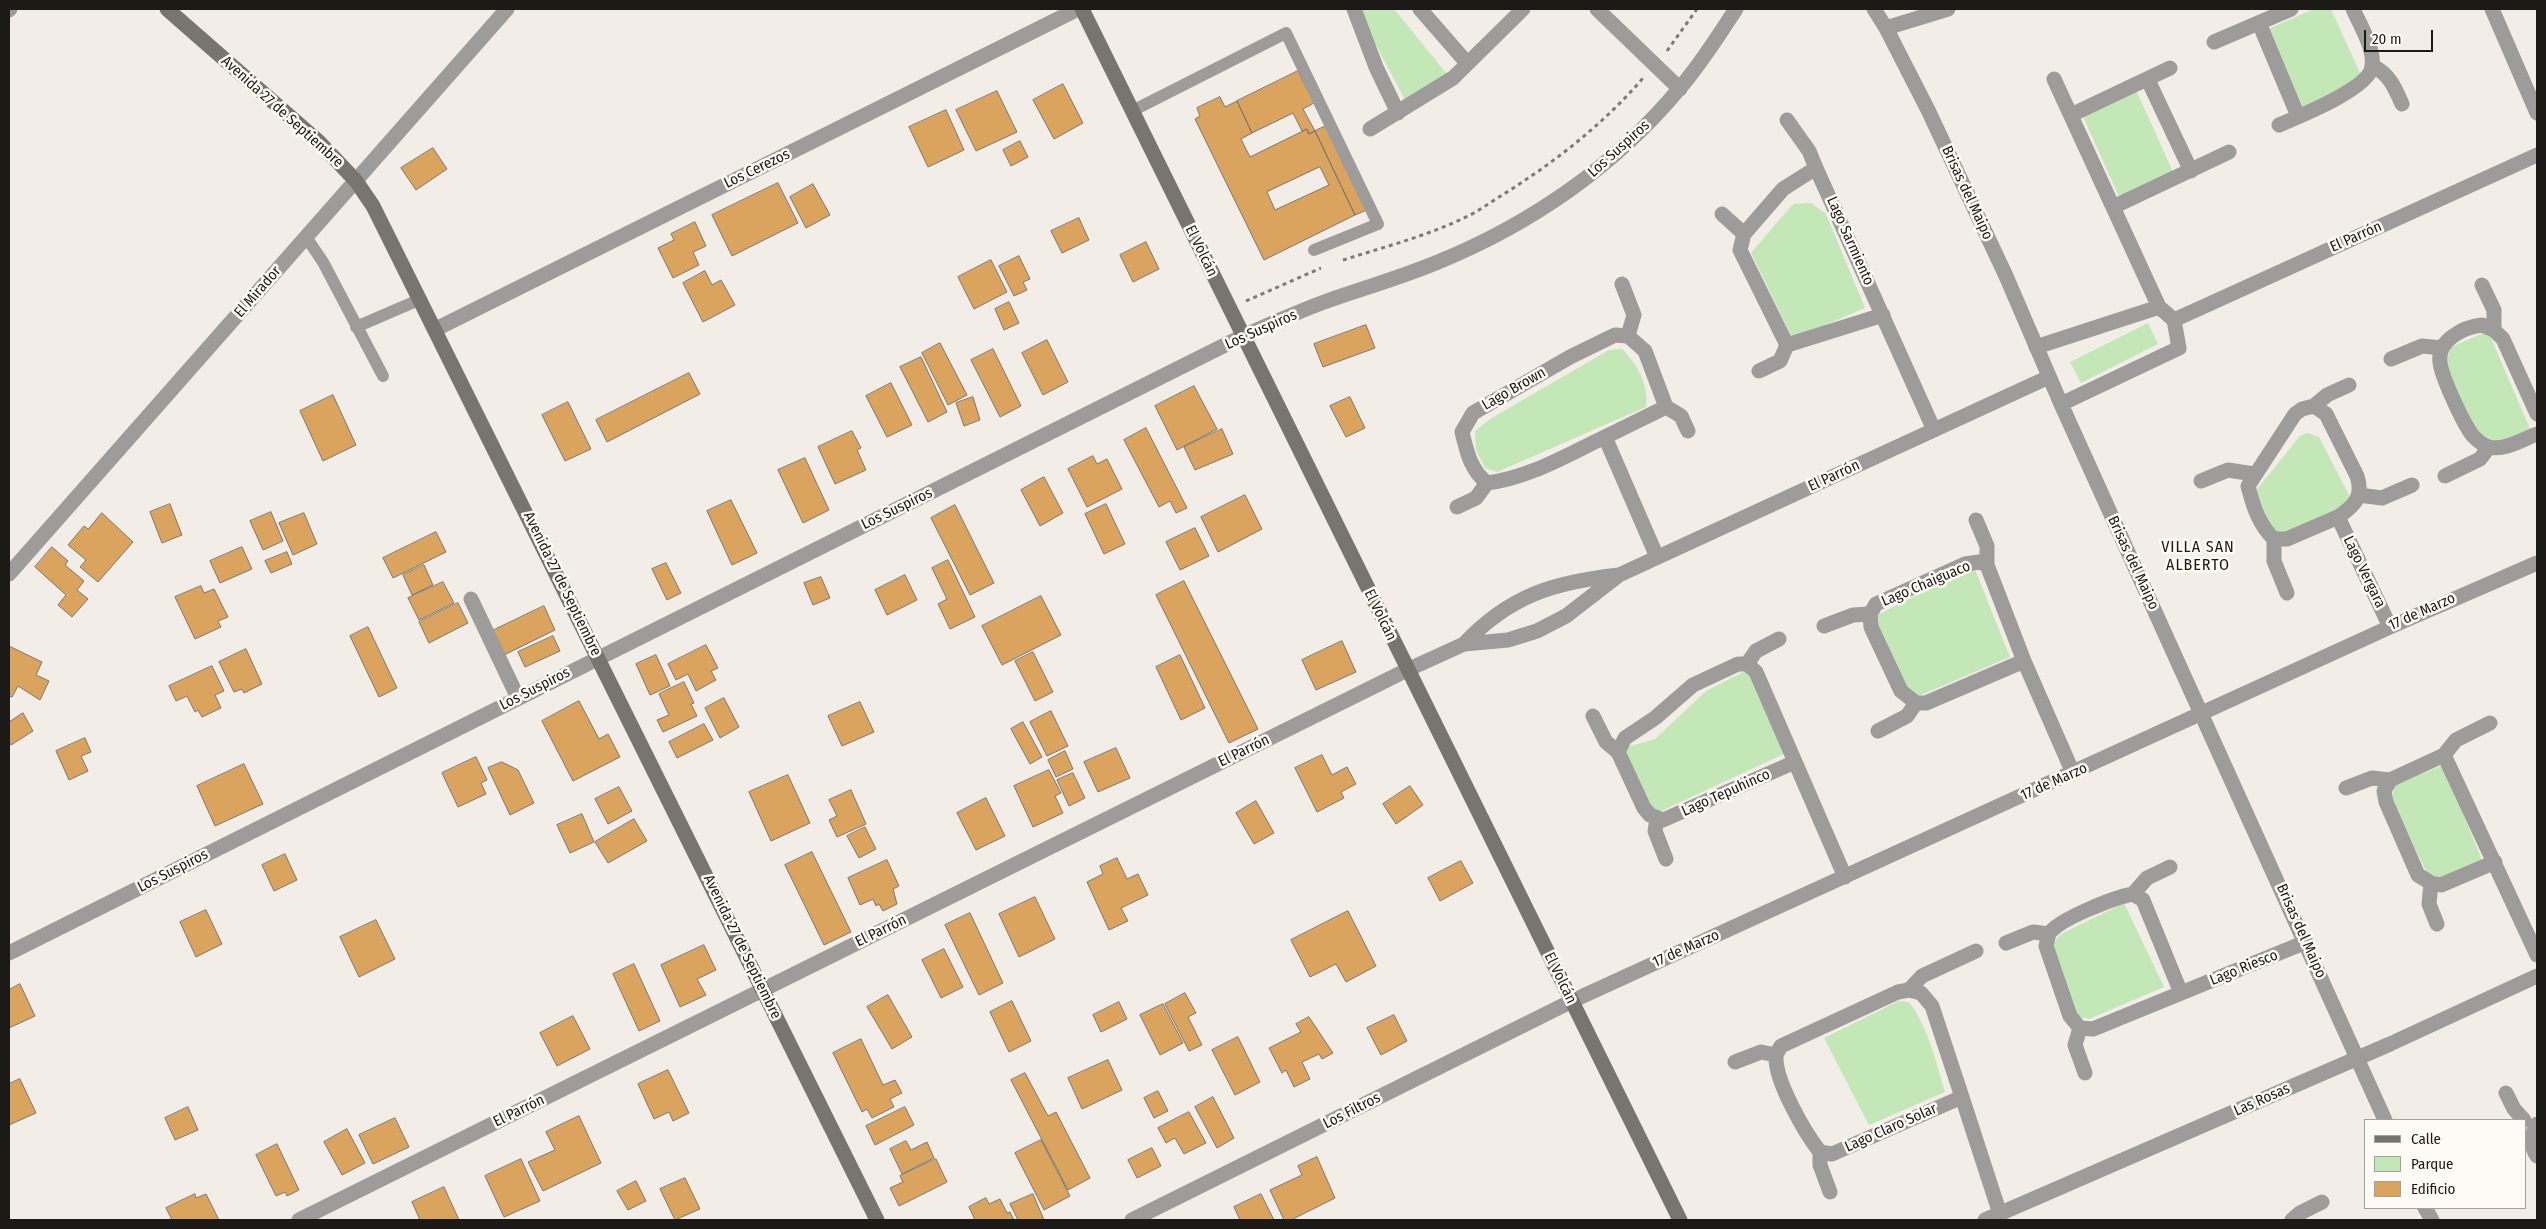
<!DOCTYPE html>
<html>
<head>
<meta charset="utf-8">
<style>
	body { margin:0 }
	#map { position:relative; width:2546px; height:1229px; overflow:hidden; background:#f3ede7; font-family:"Fira Sans Condensed",sans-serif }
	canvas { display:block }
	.frame { position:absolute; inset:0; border:10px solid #1b1a17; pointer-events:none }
	.legend { position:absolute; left:2364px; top:1119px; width:162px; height:90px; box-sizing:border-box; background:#fefbf7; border:1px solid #a3a19d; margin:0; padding:6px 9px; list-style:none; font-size:15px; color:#1b1a17 }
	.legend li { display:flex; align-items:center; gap:10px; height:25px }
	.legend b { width:25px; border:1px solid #a3a19d }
	.scale { position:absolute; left:2364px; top:30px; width:69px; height:22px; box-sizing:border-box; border:2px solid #1b1a17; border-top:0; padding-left:6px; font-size:15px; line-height:18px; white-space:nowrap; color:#1b1a17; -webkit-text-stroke:4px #fefbf7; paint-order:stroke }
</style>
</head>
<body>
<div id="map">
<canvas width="2546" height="1229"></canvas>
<div class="frame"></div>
<ul class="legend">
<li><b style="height:6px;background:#787571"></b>Calle</li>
<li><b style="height:14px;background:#c4e7b7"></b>Parque</li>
<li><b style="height:14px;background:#daa45f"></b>Edificio</li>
</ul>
<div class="scale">20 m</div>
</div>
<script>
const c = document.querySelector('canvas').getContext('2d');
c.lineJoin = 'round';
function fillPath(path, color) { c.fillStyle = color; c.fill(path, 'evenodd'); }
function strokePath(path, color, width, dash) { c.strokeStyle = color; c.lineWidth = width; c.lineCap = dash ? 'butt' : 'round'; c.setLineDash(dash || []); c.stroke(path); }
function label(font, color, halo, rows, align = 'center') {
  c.font = font + ' "Fira Sans Condensed",sans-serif'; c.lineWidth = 5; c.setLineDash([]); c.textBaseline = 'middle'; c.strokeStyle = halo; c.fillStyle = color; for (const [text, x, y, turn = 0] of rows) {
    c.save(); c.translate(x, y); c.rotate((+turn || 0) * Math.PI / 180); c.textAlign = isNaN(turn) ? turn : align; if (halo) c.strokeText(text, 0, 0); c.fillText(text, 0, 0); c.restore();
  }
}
const green = new Path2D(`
	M 1362,9 L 1394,9 L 1447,74 L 1406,102 L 1366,26 Z
	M 2314,9 L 2331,9 L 2364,82 L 2304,109 L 2268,29 Z
	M 2136,90 L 2173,172 L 2119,197 L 2082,114 Z
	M 1811,203 L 1826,214 L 1865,308 L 1802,335 L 1791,335 L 1751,253 L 1793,204 Z
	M 2148,323 L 2158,344 L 2081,383 L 2070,362 Z
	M 2488,331 L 2531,431 L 2484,451 L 2447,376 L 2446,363 L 2451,347 Z
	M 1622,349 C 1638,365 1649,385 1646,407 L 1497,472 L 1485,468 L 1476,450 L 1475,431 L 1490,419 L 1609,350 Z
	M 2307,433 L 2319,437 L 2350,497 L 2346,510 L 2276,540 L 2254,493 L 2300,436 Z
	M 1974,567 L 2010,657 L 1907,701 L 1871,618 Z
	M 1749,669 L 1786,753 L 1655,814 L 1624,748 L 1655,739 L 1706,691 Z
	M 2443,765 L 2482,860 L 2432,883 L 2392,802 L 2394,786 Z
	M 2124,903 L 2164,987 L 2089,1019 L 2075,1016 L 2051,946 L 2061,934 Z
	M 1899,1001 L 1909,1002 C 1928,1027 1936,1062 1945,1092 L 1869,1125 L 1824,1038 Z`);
const building = new Path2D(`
	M 1298,71 L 1314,103 L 1303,109 L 1315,131 L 1309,134 L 1307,129 L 1302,131 L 1293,113 L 1252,133 L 1237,101 Z
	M 1063,84 L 1083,123 L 1054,139 L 1033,100 Z
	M 997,91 L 1017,132 L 976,151 L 956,110 Z
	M 1220,97 L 1225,107 L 1237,101 L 1252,133 L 1241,139 L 1250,157 L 1307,129 L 1309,134 L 1315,131 L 1355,215 L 1264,260 L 1195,119 L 1200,116 L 1197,108 ZM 1320,167 L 1329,185 L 1275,210 L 1267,192 Z
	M 946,110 L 964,150 L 928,167 L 909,127 Z
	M 1326,126 L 1367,210 L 1355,215 L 1315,131 Z
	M 1020,141 L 1028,157 L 1011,166 L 1003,150 Z
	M 433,148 L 447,169 L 416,190 L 401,168 Z
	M 778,183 L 798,223 L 732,256 L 712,215 Z
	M 813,184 L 830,215 L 806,228 L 790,197 Z
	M 1079,218 L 1089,240 L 1062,253 L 1051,231 Z
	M 695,222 L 706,246 L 693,252 L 699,265 L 673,278 L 658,248 L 674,240 L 671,234 Z
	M 1146,242 L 1159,269 L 1133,282 L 1120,255 Z
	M 1019,256 L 1030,279 L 1023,282 L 1027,290 L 1014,296 L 999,266 Z
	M 991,260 L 1007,292 L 974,309 L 958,277 Z
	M 705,271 L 712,285 L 721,280 L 735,305 L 703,322 L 683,283 Z
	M 1009,302 L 1019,323 L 1004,330 L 995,309 Z
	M 1366,325 L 1375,348 L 1323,367 L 1314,344 Z
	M 1047,340 L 1068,382 L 1043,395 L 1022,353 Z
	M 940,343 L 967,395 L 948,405 L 922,353 Z
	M 993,349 L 1021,406 L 1000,417 L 971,360 Z
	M 921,357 L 947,412 L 928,422 L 900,367 Z
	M 689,373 L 700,394 L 607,442 L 596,420 Z
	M 891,383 L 912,425 L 887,437 L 866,396 Z
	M 1194,386 L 1217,429 L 1177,450 L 1155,406 Z
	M 333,395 L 356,445 L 323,461 L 300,411 Z
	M 973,397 L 980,420 L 964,426 L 956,403 Z
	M 1350,397 L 1365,428 L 1346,437 L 1330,406 Z
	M 568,402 L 591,449 L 565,461 L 542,415 Z
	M 1146,428 L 1187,508 L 1176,513 L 1170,501 L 1159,507 L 1124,440 Z
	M 1222,429 L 1233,454 L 1195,470 L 1184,447 Z
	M 852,431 L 861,448 L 857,450 L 866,470 L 835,484 L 818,447 Z
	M 1093,456 L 1097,464 L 1107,459 L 1122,489 L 1087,507 L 1068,469 Z
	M 805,458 L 829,510 L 803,523 L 778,470 Z
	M 1044,477 L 1063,513 L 1040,526 L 1021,490 Z
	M 1245,495 L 1262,529 L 1218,552 L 1201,517 Z
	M 731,500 L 757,553 L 732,565 L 707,511 Z
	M 170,504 L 182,535 L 162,543 L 150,512 Z
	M 1106,504 L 1125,544 L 1104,554 L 1085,514 Z
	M 955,505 L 994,583 L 970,595 L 931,518 Z
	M 271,512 L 283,541 L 263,550 L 250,521 Z
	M 102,513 L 133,542 L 98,582 L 80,567 L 86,560 L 68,545 L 84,526 L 88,529 Z
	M 304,513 L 317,544 L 293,555 L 279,523 Z
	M 1195,528 L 1209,556 L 1180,570 L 1166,542 Z
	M 436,532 L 446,552 L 393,578 L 383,558 Z
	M 52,547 L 68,561 L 65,565 L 84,581 L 77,590 L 88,599 L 72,617 L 58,605 L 66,595 L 35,567 Z
	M 242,547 L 252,569 L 220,583 L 210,561 Z
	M 287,552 L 292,564 L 271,573 L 265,561 Z
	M 948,560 L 975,617 L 950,629 L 938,604 L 947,599 L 932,568 Z
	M 666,563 L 681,593 L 667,600 L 652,569 Z
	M 424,565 L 433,585 L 412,595 L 403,575 Z
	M 905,575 L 917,600 L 887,615 L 875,590 Z
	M 821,577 L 830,598 L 813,605 L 804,583 Z
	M 1184,581 L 1258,729 L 1229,743 L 1156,595 Z
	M 443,582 L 454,603 L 419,620 L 408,598 Z
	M 201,586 L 204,593 L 214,589 L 228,617 L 218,621 L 221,627 L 195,639 L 175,597 Z
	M 1041,596 L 1061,635 L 1002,665 L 982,626 Z
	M 458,603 L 468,623 L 429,643 L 419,622 Z
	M 544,606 L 555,630 L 504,655 L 492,631 Z
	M 368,627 L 397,688 L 379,697 L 350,636 Z
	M 553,636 L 560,651 L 525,667 L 518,652 Z
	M 1342,641 L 1356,672 L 1316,690 L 1302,660 Z
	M 706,645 L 718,668 L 711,671 L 716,680 L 696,691 L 688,674 L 676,680 L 668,664 Z
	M 9,646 L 42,662 L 36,675 L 49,681 L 40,700 L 18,686 L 12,697 L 9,696 Z
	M 246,649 L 262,684 L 244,693 L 242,689 L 234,692 L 219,662 Z
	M 1033,652 L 1053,692 L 1035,701 L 1015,661 Z
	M 656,655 L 670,686 L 650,695 L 636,664 Z
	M 1180,655 L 1205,708 L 1181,720 L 1156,667 Z
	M 212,666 L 224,691 L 215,695 L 221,708 L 202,717 L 198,710 L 195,712 L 187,696 L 176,701 L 169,686 Z
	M 684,682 L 694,703 L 691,704 L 697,716 L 663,732 L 657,720 L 669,715 L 659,694 Z
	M 724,698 L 739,727 L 720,738 L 705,708 Z
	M 579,701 L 599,739 L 608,734 L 620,757 L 573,781 L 542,721 Z
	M 860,702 L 874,732 L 842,746 L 828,716 Z
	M 1051,711 L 1068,746 L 1047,756 L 1030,722 Z
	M 23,713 L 33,731 L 11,745 L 9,741 L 9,719 L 10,721 Z
	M 1023,722 L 1042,757 L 1030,764 L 1011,729 Z
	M 704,724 L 713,740 L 677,758 L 669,742 Z
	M 85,738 L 91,752 L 81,756 L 88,771 L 69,780 L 56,751 Z
	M 1116,748 L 1130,778 L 1098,792 L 1084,762 Z
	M 1065,751 L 1073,769 L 1056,777 L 1048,760 Z
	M 1322,755 L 1332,775 L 1347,767 L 1356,784 L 1341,792 L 1344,798 L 1317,812 L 1295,768 Z
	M 476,757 L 487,780 L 481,783 L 486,794 L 458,807 L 442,773 Z
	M 502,762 L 518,770 L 534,803 L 510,815 L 488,768 Z
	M 244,764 L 263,804 L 215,826 L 197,786 Z
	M 1049,770 L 1061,793 L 1055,796 L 1063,813 L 1033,827 L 1014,786 Z
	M 1073,773 L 1085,798 L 1069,806 L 1057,780 Z
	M 788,775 L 810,823 L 771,841 L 749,792 Z
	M 1410,786 L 1423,805 L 1396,824 L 1383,804 Z
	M 619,787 L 632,811 L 608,824 L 595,799 Z
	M 851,790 L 866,824 L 837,837 L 829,820 L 837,816 L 829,800 Z
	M 986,798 L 1005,836 L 976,850 L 957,813 Z
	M 1256,801 L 1274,833 L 1254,844 L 1236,813 Z
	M 582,814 L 594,842 L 570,853 L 557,825 Z
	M 634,819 L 647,841 L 608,863 L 595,842 Z
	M 865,827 L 876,849 L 859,858 L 847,836 Z
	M 812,852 L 851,932 L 824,945 L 785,865 Z
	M 285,854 L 297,880 L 274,891 L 262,865 Z
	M 1117,858 L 1127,879 L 1138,874 L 1148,895 L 1121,908 L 1128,921 L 1109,930 L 1087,882 L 1103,874 L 1100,866 Z
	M 887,860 L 899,886 L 893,889 L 897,904 L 883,911 L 879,904 L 876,906 L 873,899 L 860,905 L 848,878 Z
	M 1461,861 L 1473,883 L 1440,901 L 1428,878 Z
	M 1035,897 L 1055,939 L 1019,957 L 999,914 Z
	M 206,910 L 222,944 L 196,957 L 180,922 Z
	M 1348,911 L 1376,966 L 1346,982 L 1336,964 L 1310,977 L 1291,940 Z
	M 970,913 L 1003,983 L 979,995 L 945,925 Z
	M 376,920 L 395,959 L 359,977 L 340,937 Z
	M 704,945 L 716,970 L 697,979 L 706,995 L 680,1007 L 661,965 Z
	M 944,949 L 963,987 L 941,998 L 922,960 Z
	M 634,964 L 660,1021 L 639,1031 L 613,974 Z
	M 20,984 L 35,1016 L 9,1028 L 9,990 Z
	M 1185,993 L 1196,1013 L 1188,1017 L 1202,1045 L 1189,1051 L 1165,1004 Z
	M 888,995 L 912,1037 L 892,1049 L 867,1007 Z
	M 1012,1001 L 1031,1041 L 1009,1052 L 990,1012 Z
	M 1119,1002 L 1127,1019 L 1101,1032 L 1093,1015 Z
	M 1163,1004 L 1183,1043 L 1160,1055 L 1140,1015 Z
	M 1394,1015 L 1407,1041 L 1381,1055 L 1367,1028 Z
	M 573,1016 L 590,1049 L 557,1066 L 540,1033 Z
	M 1309,1017 L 1333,1053 L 1322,1059 L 1319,1054 L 1302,1062 L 1310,1079 L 1294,1087 L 1286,1070 L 1282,1073 L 1269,1048 L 1301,1032 L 1296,1024 Z
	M 1238,1037 L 1260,1082 L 1235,1095 L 1212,1050 Z
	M 861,1039 L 883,1085 L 895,1080 L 902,1093 L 890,1099 L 894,1107 L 872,1118 L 867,1109 L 862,1112 L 833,1053 Z
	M 1108,1060 L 1122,1090 L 1082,1109 L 1068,1078 Z
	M 668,1070 L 689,1113 L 673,1121 L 669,1112 L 654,1119 L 638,1084 Z
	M 1025,1073 L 1048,1116 L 1056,1112 L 1090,1178 L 1068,1190 L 1011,1080 Z
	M 20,1079 L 36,1113 L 9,1125 L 9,1084 Z
	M 1158,1091 L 1168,1111 L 1154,1118 L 1144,1098 Z
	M 1213,1097 L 1234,1138 L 1217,1148 L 1195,1107 Z
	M 188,1107 L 198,1130 L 175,1140 L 165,1118 Z
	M 905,1107 L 914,1125 L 875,1145 L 866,1126 Z
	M 1189,1112 L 1206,1143 L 1184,1154 L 1175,1138 L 1166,1143 L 1158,1128 Z
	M 579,1116 L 601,1163 L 543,1191 L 528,1162 L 555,1150 L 546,1132 Z
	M 395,1118 L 409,1147 L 373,1164 L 359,1135 Z
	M 347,1129 L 365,1163 L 342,1175 L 324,1142 Z
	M 1041,1140 L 1070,1196 L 1044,1210 L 1015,1153 Z
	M 906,1141 L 911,1150 L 927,1142 L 934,1158 L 902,1174 L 890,1149 Z
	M 277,1144 L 299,1190 L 287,1196 L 285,1192 L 276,1196 L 256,1155 Z
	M 1152,1148 L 1161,1166 L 1137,1178 L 1128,1160 Z
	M 1317,1157 L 1335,1198 L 1291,1220 L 1284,1220 L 1270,1190 L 1302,1175 L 1298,1166 Z
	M 521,1159 L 540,1201 L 504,1217 L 485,1176 Z
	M 936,1159 L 947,1182 L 899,1206 L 890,1188 L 903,1182 L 900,1176 Z
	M 685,1178 L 700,1209 L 675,1220 L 660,1189 Z
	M 636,1181 L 646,1201 L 628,1210 L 617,1191 Z
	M 444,1187 L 459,1220 L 420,1220 L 412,1202 Z
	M 195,1194 L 196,1198 L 206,1194 L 219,1220 L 172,1220 L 166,1208 Z
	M 1033,1194 L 1044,1220 L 1018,1220 L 1010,1204 Z
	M 1261,1194 L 1274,1220 L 1240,1220 L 1234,1207 Z
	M 986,1198 L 989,1204 L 1000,1199 L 1007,1213 L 1010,1212 L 1014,1220 L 975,1220 L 969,1207 Z`);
const path = new Path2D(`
	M 1667,51 L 1697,9
	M 1343,260 C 1384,247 1427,236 1466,217 C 1477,212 1488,204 1499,197 C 1551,165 1603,125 1643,78
	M 1246,301 L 1321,268`);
const lane = new Path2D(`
	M 1132,111 L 1286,33 L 1378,224 L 1314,250
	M 306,237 L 323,262 L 383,376
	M 356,327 L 421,299`);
const street = new Path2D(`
	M 1354,9 L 1376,67 L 1398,113
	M 1420,9 L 1467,63
	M 1597,9 L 1680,89
	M 1874,9 L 1886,28 L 1928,110 L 2006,276 L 2061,404 L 2385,1120
	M 2492,9 L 2537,113
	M 9,10 L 10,9
	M 2259,23 L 2298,116
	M 1886,28 L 1948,9
	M 2214,42 L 2291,9
	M 2372,66 C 2389,73 2395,88 2402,104
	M 2054,79 L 2159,307
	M 2148,80 L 2191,171
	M 2071,115 L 2170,68
	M 1787,120 L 1809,151 L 1816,168
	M 2279,125 C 2300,116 2368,89 2372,67 C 2375,49 2360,25 2353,9
	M 1370,129 L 1453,78 L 1523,9
	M 2113,207 L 2229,152
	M 1722,214 L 1744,234
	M 1622,284 L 1634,315 L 1628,336
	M 2482,285 L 2494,310 L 2494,330
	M 1883,315 L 1787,345 L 1740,250 L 1744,234 L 1783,189 L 1816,168 L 1934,430
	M 2174,320 L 2537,155
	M 436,329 L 1078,9
	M 2036,347 L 2159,307 L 2174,320 L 2179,348 L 2061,404
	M 2391,359 L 2422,346 L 2442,348
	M 1759,371 L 1780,361 L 1787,345
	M 2314,406 L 2327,395 L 2349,385
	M 1666,407 L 1681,416 L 1688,431
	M 2537,414 L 2503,339 L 2494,330 L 2482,325 C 2464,327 2437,340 2440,362 C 2441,376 2464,425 2473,436 C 2477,440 2484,446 2489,447 C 2505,451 2523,439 2537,434
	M 1605,437 L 1666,407 L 1645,351 L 1628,336 L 1615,335 L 1570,357 L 1473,413 L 1462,432 C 1467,452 1470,469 1487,483 C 1529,478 1567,455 1605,437 L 1657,557
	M 2445,476 L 2480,459 L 2489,447
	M 2201,481 L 2228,470 L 2254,474
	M 2359,495 L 2382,498 L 2412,485
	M 1457,507 L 1476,498 L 1487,483
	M 2338,517 C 2354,506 2364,497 2357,476 L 2326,414 L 2314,406 L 2302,409 L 2295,414 L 2248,486 C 2253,506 2259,525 2274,539 L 2287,539 L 2338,517 L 2390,627
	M 1976,520 L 1987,546 L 1987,565 L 2024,661 L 2073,773
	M 2274,539 L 2274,561 L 2287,593
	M 1987,565 L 1979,562 L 1965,564 L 1876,604 L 1870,614 L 1871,627 L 1901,691 L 1916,703 L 1926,703 L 2024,661
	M 9,574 L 507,9
	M 471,599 L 518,698
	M 1824,626 L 1853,615 L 1870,614
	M 1464,644 C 1510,595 1555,582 1619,575
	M 1747,664 L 1756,651 L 1779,639
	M 1593,716 L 1606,742 L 1618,752
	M 1878,731 L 1907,716 L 1916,703
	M 2444,755 L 2456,740 L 2490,723
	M 1795,762 L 1663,820 L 1650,815 L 1644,808 L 1618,752 L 1625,738 L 1655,718 L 1693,685 L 1738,664 L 1747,664 L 1756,672 C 1786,740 1815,809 1845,877
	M 2346,788 L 2372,778 L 2390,780
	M 1657,819 L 1655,831 L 1666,859
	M 2495,862 L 2441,885 L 2431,883 L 2418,875 L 2386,802 L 2384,791 L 2390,780 L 2444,755 L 2537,955
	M 2431,883 L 2429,904 L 2437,924
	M 2133,894 L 2147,878 L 2170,867
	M 2006,943 L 2033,932 L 2049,934
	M 9,953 L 1243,336 C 1271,324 1299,311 1327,301 C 1364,288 1402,277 1438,262 C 1531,224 1615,166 1679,89 C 1701,64 1718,36 1736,9
	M 1909,990 L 1921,993 L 1932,1006 L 1962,1097 L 1832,1154 L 1820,1152 C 1805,1133 1775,1081 1776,1057 C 1776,1053 1779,1050 1781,1046 L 1898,992 Z
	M 1909,990 L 1922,976 L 1976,951
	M 2181,993 L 2143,900 L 2133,894 C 2116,897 2058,919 2049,934 C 2048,937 2047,942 2046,946 L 2070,1016 L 2080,1028 L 2093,1029 L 2306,942
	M 2080,1028 L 2075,1045 L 2085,1073
	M 1735,1062 L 1761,1052 L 1776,1055
	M 2506,1093 L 2514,1109 L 2524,1120
	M 1962,1097 L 2000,1214
	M 2537,1124 C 2531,1133 2531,1148 2537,1156
	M 1820,1152 L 1820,1165 L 1830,1192
	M 2425,1208 L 2432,1220
	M 299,1220 L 1407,670 L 1464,644 L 1508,640 L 1537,631 L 1566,616 L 1619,575 L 2049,377
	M 1132,1220 L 1572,1001 L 2390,627 L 2537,563
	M 1985,1220 L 2390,1044 L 2537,976
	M 2292,1220 L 2300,1213 L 2322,1202`);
const secondary = new Path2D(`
	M 167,9 L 319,142 L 356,181 L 373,206 L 877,1220
	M 1082,9 L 1680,1220`);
const streetNames = [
	["Avenida 27 de Septiembre",282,112,42],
	["Los Suspiros",1619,149,-42],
	["Los Cerezos",757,169,-26],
	["Brisas del Maipo",1967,193,65],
	["El Parrón",2356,237,-24],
	["Lago Sarmiento",1850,241,66],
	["El Volcán",1201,251,64],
	["El Mirador",258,292,-49],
	["Los Suspiros",1261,330,-24],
	["Lago Brown",1514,389,-30],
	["El Parrón",1834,476,-25],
	["Los Suspiros",897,509,-26],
	["Brisas del Maipo",2133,563,65],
	["Lago Vergara",2364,572,64],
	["Avenida 27 de Septiembre",562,584,64],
	["Lago Chaiguaco",1926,584,-23],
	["17 de Marzo",2422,612,-24],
	["El Volcán",1380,615,64],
	["Los Suspiros",535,689,-27],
	["El Parrón",1244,751,-26],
	["17 de Marzo",2054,782,-24],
	["Lago Tepuhinco",1726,793,-24],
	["Los Suspiros",173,871,-27],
	["El Parrón",881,931,-26],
	["Brisas del Maipo",2301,931,66],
	["Avenida 27 de Septiembre",742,947,64],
	["17 de Marzo",1686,949,-24],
	["Lago Riesco",2244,968,-22],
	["El Volcán",1560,978,64],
	["Las Rosas",2262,1100,-24],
	["El Parrón",519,1111,-26],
	["Los Filtros",1352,1111,-27],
	["Lago Claro Solar",1891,1128,-24]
];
const neighbourhoodNames = [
	["VILLA SAN",2198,548],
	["ALBERTO",2198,566]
];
fillPath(green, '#c4e7b7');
fillPath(building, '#daa45f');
strokePath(building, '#7b7671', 1);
strokePath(path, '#7e7b76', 3, [4, 4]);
strokePath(lane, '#9e9c9a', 12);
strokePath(street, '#9e9c9a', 15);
strokePath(secondary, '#787571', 15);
label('15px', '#1b1a17', '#fefbf7', streetNames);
c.letterSpacing = '1px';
label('16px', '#1b1a17', '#fefbf7', neighbourhoodNames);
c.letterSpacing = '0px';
</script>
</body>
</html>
